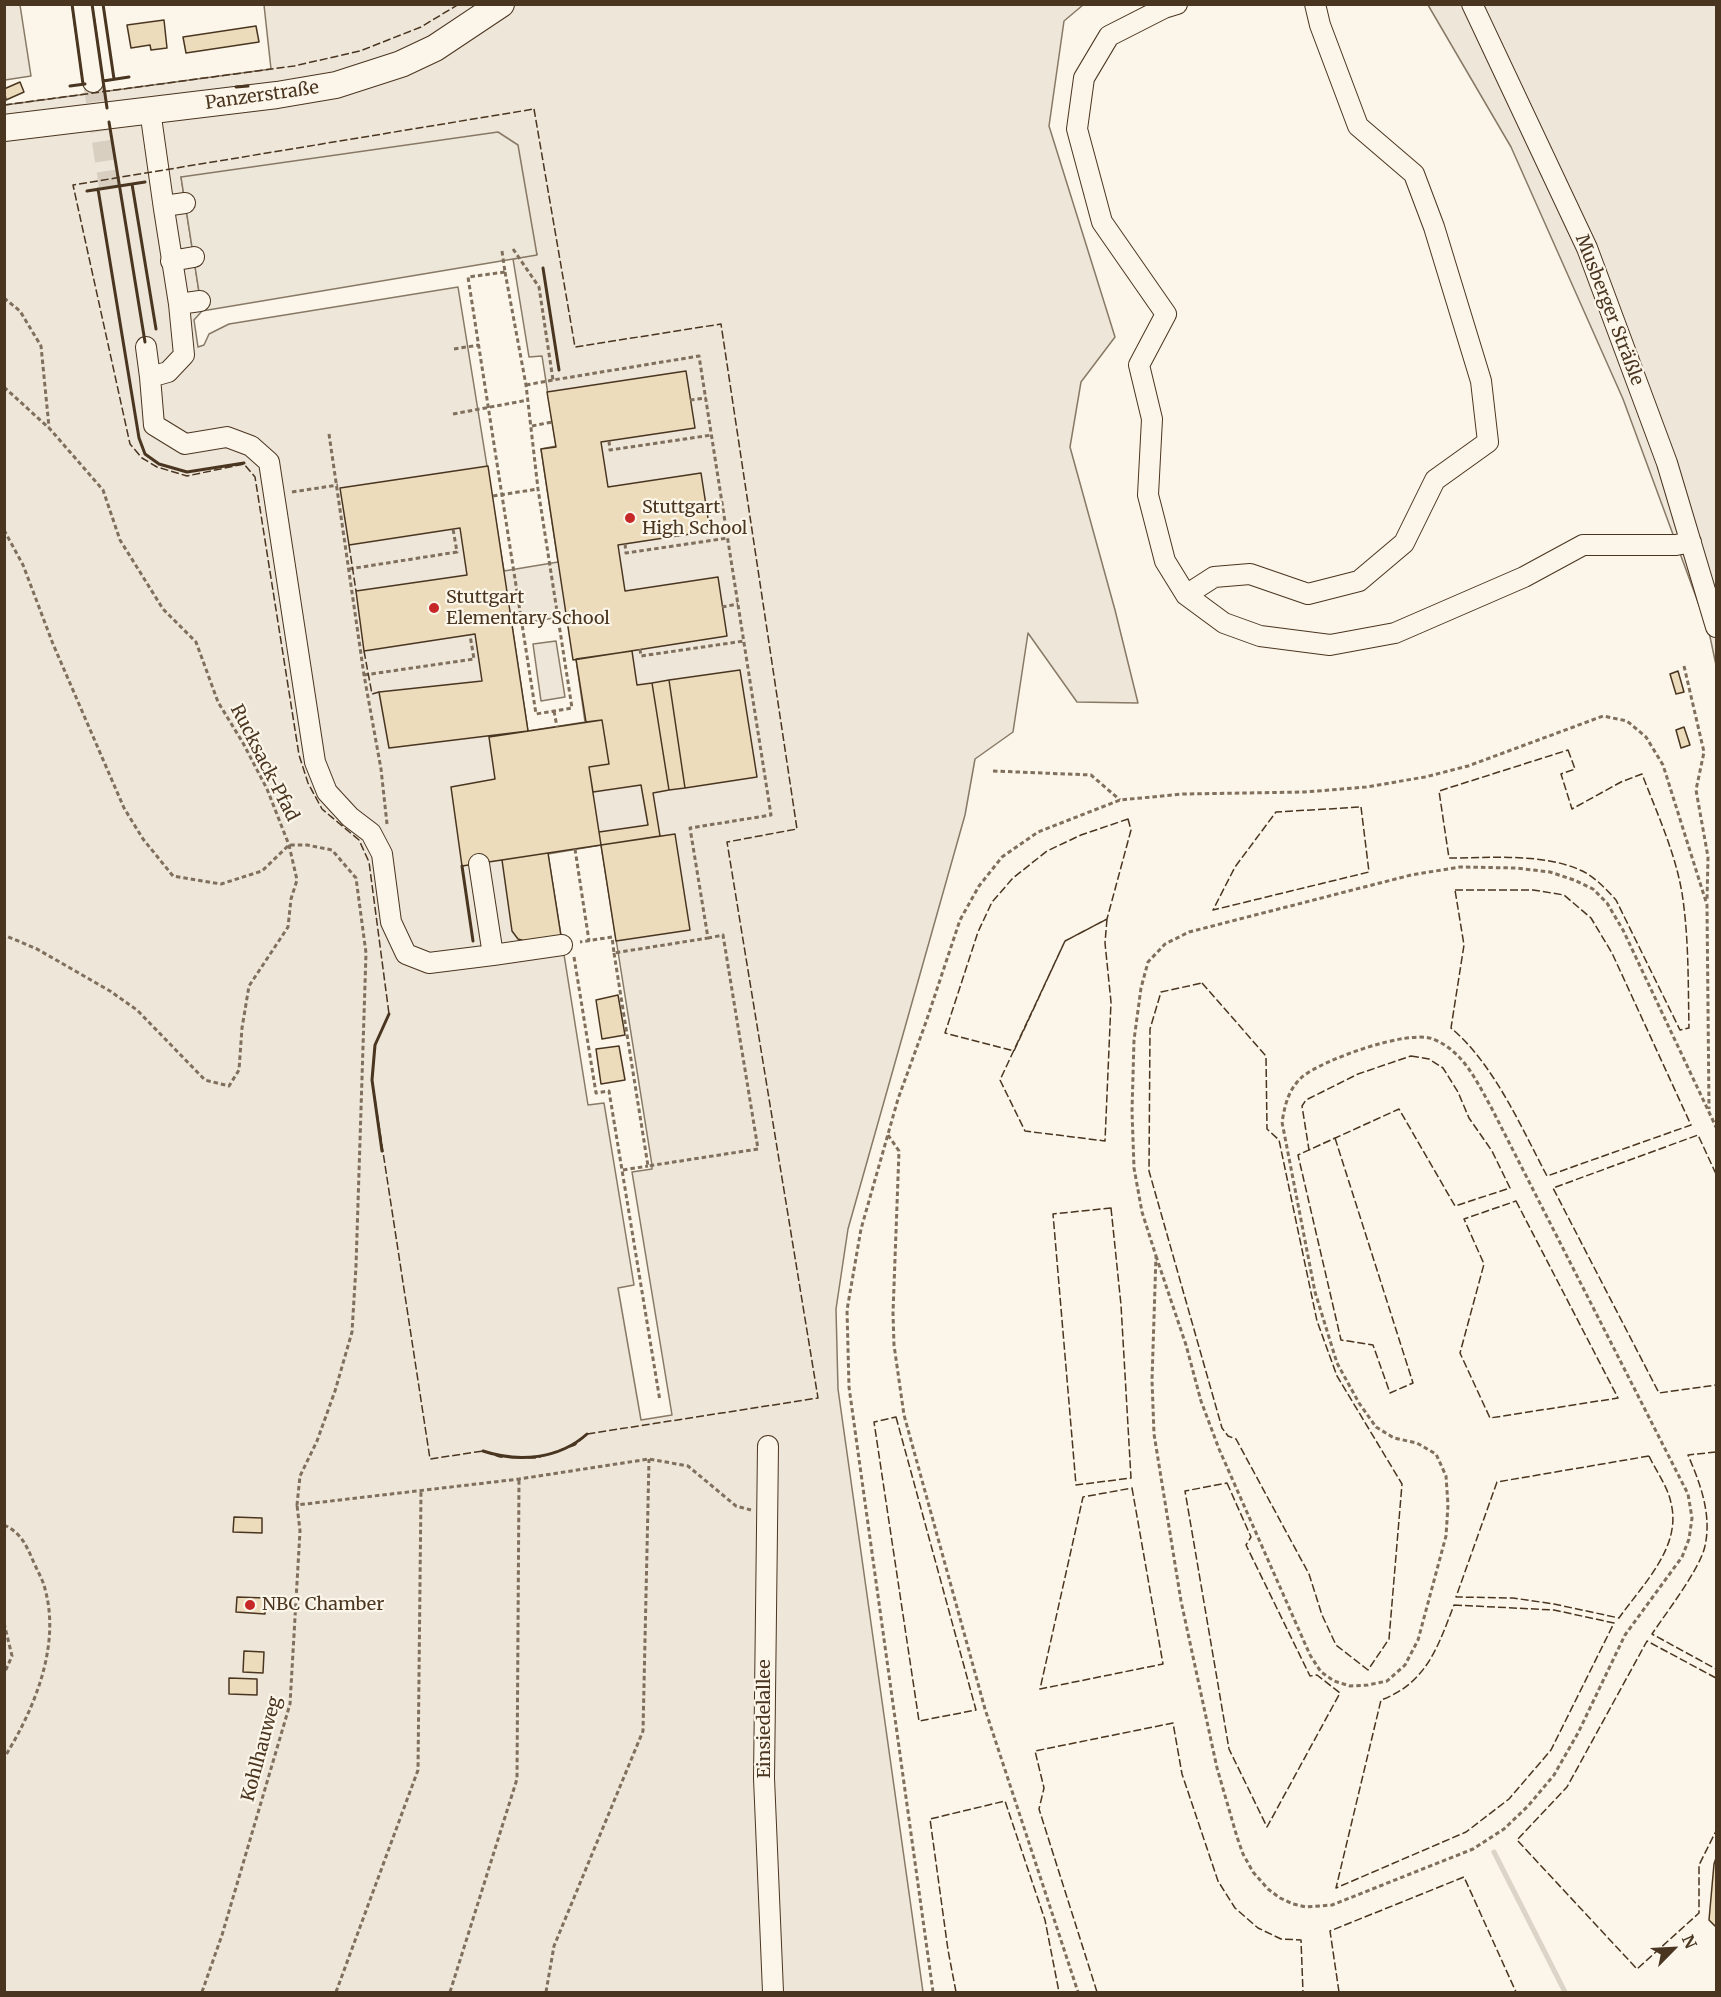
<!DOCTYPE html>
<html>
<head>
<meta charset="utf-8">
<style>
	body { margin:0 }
	#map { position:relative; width:1721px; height:1997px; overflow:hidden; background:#fbf6e9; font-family:Merriweather,serif }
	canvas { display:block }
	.frame { position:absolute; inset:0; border:6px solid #4a3520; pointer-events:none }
	.north { position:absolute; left:1643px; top:1919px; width:60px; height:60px; -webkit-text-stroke:4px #fbf6e9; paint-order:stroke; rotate:66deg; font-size:16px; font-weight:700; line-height:24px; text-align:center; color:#4a3520 }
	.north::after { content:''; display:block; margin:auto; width:21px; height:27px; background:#4a3520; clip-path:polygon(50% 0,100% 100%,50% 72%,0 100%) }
</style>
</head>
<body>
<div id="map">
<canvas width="1721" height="1997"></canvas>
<div class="frame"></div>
<div class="north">N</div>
</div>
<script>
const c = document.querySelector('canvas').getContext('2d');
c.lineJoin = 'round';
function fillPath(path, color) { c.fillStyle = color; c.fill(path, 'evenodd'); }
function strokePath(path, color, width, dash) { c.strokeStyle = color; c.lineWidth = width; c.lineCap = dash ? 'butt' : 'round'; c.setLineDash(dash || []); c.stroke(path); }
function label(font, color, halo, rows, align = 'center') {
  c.font = font + ' Merriweather,serif'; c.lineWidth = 4.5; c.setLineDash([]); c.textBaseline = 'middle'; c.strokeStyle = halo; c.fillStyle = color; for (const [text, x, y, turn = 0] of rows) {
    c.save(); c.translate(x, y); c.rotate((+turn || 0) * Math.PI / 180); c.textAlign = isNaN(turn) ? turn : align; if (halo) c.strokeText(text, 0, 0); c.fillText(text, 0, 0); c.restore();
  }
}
const green = new Path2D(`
	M 5,4 L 20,5 L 31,76 L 5,80 Z
	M 264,5 L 1083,5 L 1064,21 L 1049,126 L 1115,337 L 1081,382 L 1070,447 L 1115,610 L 1138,703 L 1077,702 L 1028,633 L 1013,732 L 975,759 L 965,815 L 848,1229 L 836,1309 L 838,1389 L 923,1992 L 5,1992 L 5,105 L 271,69 ZM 181,177 L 537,254 L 513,259 L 529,357 L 542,356 L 556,446 L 541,449 L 558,562 L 504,571 L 458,287 L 229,324 L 209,334 L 204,345 L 198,347 L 194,320 L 202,311 ZM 566,616 L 576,659 L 585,722 L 528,731 L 512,625 ZM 601,845 L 652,1165 L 652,1169 L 632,1172 L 672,1415 L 641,1420 L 618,1288 L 634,1285 L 604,1103 L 588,1105 L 548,854 Z
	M 1428,5 L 1716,5 L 1716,665 L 1709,632 L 1623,399 L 1511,147 Z
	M 556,641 L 565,697 L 541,701 L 533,644 Z`);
const parking = new Path2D(`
	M 498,132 L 518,145 L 537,255 L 202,311 L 181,177 Z`);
const stream = new Path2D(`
	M 1494,1852 L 1565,1992`);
const building = new Path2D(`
	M 164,20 L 167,48 L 151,50 L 150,45 L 131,48 L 127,25 Z
	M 256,26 L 259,42 L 186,53 L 183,37 Z
	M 20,82 L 24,92 L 6,100 L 4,89 Z
	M 686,371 L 695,428 L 601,442 L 608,487 L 701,473 L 710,531 L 618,545 L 625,591 L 718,577 L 727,636 L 573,660 L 541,449 L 556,447 L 547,392 Z
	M 488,466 L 528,731 L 389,748 L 379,692 L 482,681 L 475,634 L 364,651 L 356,591 L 467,575 L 460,528 L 349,545 L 340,488 Z
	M 632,651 L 637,685 L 652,683 L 669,790 L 653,793 L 660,836 L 601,845 L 599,832 L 648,825 L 641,785 L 593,792 L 589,767 L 609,764 L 602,720 L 586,722 L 576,659 Z
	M 740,670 L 757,777 L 685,788 L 669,680 Z
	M 1678,671 L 1684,692 L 1676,694 L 1670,674 Z
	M 669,680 L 685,788 L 669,790 L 652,683 Z
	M 602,720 L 609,764 L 589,767 L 601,845 L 462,866 L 451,787 L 495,779 L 489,737 Z
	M 1684,727 L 1690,745 L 1681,748 L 1676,730 Z
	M 675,834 L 690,930 L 616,941 L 601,845 Z
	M 548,853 L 561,936 L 528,942 L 518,939 L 512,931 L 502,860 Z
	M 618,995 L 625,1035 L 602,1039 L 596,1000 Z
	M 619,1046 L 625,1080 L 601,1084 L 596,1049 Z
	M 234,1517 L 262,1518 L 262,1533 L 233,1532 Z
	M 237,1597 L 265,1598 L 265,1614 L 236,1612 Z
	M 244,1651 L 264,1652 L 263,1673 L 243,1672 Z
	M 229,1678 L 257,1679 L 257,1695 L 229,1694 Z
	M 1716,1858 L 1716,1927 L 1709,1920 L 1714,1864 Z`);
const minorTunnel = new Path2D(`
	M 93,82 L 109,187`);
const path = new Path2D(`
	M 513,249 L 539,287 L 553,380 L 699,356 L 771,815 L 690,828 L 708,938 L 614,953 L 612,937 L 580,942
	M 502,251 L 505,272
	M 505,272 L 526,385 L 538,489 L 572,708 L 536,714 L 468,277 Z
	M 4,298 L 20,311 L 41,346 L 49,427
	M 454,349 L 479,345
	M 526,385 L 553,380
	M 4,387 L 50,429 L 103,490 L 120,540 L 163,609 L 196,642 L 218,702 L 243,743 L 267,789 L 289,845 L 297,880 L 291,899 L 288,927 L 249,986 L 242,1028 L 239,1070 L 229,1086 L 205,1080 L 137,1010 L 110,991 L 37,949 L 4,935
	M 690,400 L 706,398
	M 453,414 L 528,400
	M 532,426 L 552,422
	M 329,434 L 364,675 L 381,769 L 387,824
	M 609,441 L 610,450 L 712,435
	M 292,492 L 338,485
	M 493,496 L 538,489
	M 706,505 L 722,502
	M 4,530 L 23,565 L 53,644 L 124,808 L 143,839 L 173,876 L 221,884 L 262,871 L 289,845 L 307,845 L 332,850 L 356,878 L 366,953 L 356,1266 L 352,1332 L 335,1391 L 317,1441 L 300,1476 L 297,1505 L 519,1479 L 649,1459 L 688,1466 L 736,1506 L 751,1510
	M 625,544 L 626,553 L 728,538
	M 349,569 L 457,552 L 453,529
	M 722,607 L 738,604
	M 640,649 L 641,656 L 744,641
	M 1684,666 L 1704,752 L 1696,790 L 1708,857 L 1707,901
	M 364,675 L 474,659 L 470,635
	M 554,711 L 557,727
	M 993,771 L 1091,775 L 1120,800
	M 575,849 L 589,941
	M 614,953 L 648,1166 L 758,1149 L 723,935 L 708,938
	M 574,957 L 596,1093 L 609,1091 L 660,1401
	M 888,1135 L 899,1151 L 893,1313 L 894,1345 L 904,1415 L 985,1709 L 1078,1992
	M 623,1170 L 648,1166
	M 1156,1256 L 1186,1345 L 1201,1401 L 1219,1449 L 1310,1655 L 1321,1672 L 1334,1681 L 1350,1686 L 1368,1685 L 1387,1681 L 1405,1665 L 1418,1640 L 1446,1536 L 1448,1505 L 1446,1476 L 1436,1454 L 1417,1443 L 1394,1438 L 1376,1427 L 1359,1403 L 1337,1363 L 1315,1292 L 1282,1122 C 1285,1105 1288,1090 1302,1077 C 1322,1060 1408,1029 1433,1039 C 1463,1051 1476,1080 1491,1107 L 1688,1494 L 1692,1518 L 1689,1539 L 1682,1557 L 1625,1635 L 1578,1733 L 1554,1775 L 1528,1806 L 1504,1829 L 1473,1849 L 1332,1905 L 1306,1907 L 1293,1904 L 1280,1898 L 1268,1889 L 1253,1872 L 1243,1854 L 1237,1837 L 1217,1768 L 1181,1601 L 1154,1434 L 1152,1380 L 1156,1256 L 1142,1212 L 1134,1168 L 1132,1111 L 1134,1040 L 1141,988 L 1148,962 L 1165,944 L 1189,932 L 1411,875 L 1460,867 L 1516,868 L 1550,872 L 1574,880 L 1593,889 L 1607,903 L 1623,930 L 1716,1127
	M 4,1525 C 22,1533 27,1547 34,1563 C 38,1572 43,1580 45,1589 C 61,1646 34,1710 4,1758
	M 4,1623 L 12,1656 L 4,1674
	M 202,1992 L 222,1935 L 290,1704 L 300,1531 L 297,1505
	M 336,1992 L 418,1770 L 421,1490
	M 450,1992 L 517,1779 L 519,1479
	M 546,1992 L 554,1946 L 643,1731 L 649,1459
	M 933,1992 L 849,1387 L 847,1310 L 861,1229 L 898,1099 L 926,1022 L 960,920 L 979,886 L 1002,857 L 1038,832 L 1120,800 L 1183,794 L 1305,792 L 1366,787 L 1425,777 L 1468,766 L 1603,716 L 1627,721 L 1646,737 L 1663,765 L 1707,905 L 1709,1109`);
const minor = new Path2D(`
	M 82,4 L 93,82
	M 1177,4 L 1164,8 L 1109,36 L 1084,78 L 1077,129 L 1102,222 L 1166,314 L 1139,365 L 1152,419 L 1148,495 L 1165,561 L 1186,595 L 1224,623 L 1260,636 L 1330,645 L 1395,633 L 1524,577 L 1583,545 L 1676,545 L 1691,542
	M 1472,4 L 1587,248 L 1667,463 L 1716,627
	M 150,110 L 164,209
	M 171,261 L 194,257
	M 179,304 L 164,209 L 171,205 L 185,203
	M 146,347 L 150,377 L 168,372 L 184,355 L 179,304 L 200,301
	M 150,377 L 154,425 L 185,444 L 227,437 L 251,446 L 269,462 L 315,762 L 327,792 L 350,817 L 371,833 L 382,854 L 391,922 L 406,954 L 429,963 L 493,955
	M 1186,595 L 1214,577 L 1250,574 L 1308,594 L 1359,581 L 1404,543 L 1435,480 L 1488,442 L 1481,381 L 1434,227 L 1414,174 L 1358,126 L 1320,25 L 1315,4
	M 479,864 L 493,955 L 562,945
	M 768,1446 L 764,1778 L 773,1992`);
const major = new Path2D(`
	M 4,128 L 277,95 L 336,85 L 401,64 L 435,48 L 501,4`);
const fence = new Path2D(`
	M 4,105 L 294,66 L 360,51 L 421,27 L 459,4
	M 534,109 L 575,347 L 721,324 L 797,829 L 727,842 L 818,1398 L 587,1434 L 575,1445 L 537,1458 L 500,1457 L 483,1451 L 430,1459 L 372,1080 L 375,1045 L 389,1014 L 369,862 L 359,840 L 322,809 L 308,783 L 299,755 L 255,477 L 244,464 L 187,476 L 157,467 L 142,458 L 130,444 L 73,185 Z
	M 349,545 L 356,591
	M 364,651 L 372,694 L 379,692
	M 1568,750 L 1575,769 L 1561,774 L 1572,809 L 1621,782 L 1642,774 C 1657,813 1675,852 1682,893 C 1689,938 1688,983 1689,1028 L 1680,1030 L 1616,900 C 1605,888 1594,876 1580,870 C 1543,853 1489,858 1449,858 L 1439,791 Z
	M 1361,807 L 1369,872 L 1213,910 L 1235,867 L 1276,812 Z
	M 1128,819 L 1131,830 L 1107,919 L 1065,941 L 1014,1051 L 945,1033 L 978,932 L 992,902 L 1013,878 L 1047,851 L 1081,835 Z
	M 1455,890 L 1533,890 L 1564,895 L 1591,918 L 1612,953 L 1691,1125 L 1547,1176 C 1521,1127 1494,1064 1451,1028 L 1464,945 Z
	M 1107,919 L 1105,943 L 1111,1002 L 1105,1141 L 1025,1131 L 1000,1080 L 1065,941 Z
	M 1202,983 L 1266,1056 L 1267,1129 L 1279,1140 L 1317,1321 L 1337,1376 L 1402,1484 L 1389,1639 L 1368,1670 L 1336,1645 L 1322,1615 L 1309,1574 L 1236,1439 L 1228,1436 L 1222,1428 L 1149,1171 L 1150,1029 L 1161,992 Z
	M 1411,1056 L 1429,1059 L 1443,1068 L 1458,1092 L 1469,1118 L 1492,1151 L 1510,1188 L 1455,1206 L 1399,1109 L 1309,1150 L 1302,1106 L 1306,1100 L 1358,1074 Z
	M 1335,1138 L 1413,1383 L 1390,1393 L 1373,1345 L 1341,1340 L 1298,1155 Z
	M 1716,1174 L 1698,1135 L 1553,1188 L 1659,1393 L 1716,1385
	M 1516,1201 L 1618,1398 L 1490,1418 L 1460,1353 L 1484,1264 L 1464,1219 Z
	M 1111,1208 L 1121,1305 L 1131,1478 L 1076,1485 L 1053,1214 Z
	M 896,1417 L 976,1710 L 919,1721 L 874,1422 Z
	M 1716,1452 L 1688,1455 C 1700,1483 1712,1514 1705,1546 C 1700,1569 1666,1613 1652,1634 L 1716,1669
	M 1649,1456 C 1656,1471 1668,1487 1671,1503 C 1682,1547 1643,1584 1619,1618 L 1554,1604 L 1513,1598 L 1456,1597 L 1497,1482 Z
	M 1227,1483 L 1251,1537 L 1246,1545 L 1310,1676 L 1317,1675 L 1340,1693 L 1267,1827 L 1229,1749 L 1185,1491 Z
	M 1132,1488 L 1163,1664 L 1040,1689 L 1083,1497 Z
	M 1454,1605 L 1554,1610 L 1614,1623 L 1551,1750 L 1509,1799 L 1466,1832 L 1336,1888 L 1381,1700 C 1427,1683 1438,1646 1454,1605 Z
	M 1716,1678 L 1647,1641 L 1567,1787 L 1517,1840 L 1637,1969 L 1699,1913 L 1699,1865 L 1716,1831
	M 956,1992 L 948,1950 L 930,1819 L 1005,1801 L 1045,1920 L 1059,1992
	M 1097,1992 L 1039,1809 L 1044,1788 L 1035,1751 L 1173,1723 L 1182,1774 L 1218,1881 L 1235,1908 L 1258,1928 L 1281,1939 L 1301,1940 L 1303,1992
	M 1339,1992 L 1330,1931 L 1464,1877 L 1516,1992`);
const wall = new Path2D(`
	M 72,4 L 83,84
	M 92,4 L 107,108
	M 103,4 L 114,79
	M 103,81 L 129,77
	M 70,86 L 85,84
	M 236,87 L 248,86
	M 109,122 L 145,342
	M 132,184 L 156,329
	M 98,189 L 139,438 L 145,454 L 159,464 L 187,472 L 244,463
	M 87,191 L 145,182
	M 543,268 L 559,370
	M 462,866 L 473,941
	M 382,1151 L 372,1080 L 375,1045 L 389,1014
	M 483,1451 C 519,1463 559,1459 587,1434`);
const markers = [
	[630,518,6,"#c62828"],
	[434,608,6,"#c62828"],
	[250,1605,6,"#c62828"]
];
const streetNames = [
	["Panzerstraße",262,96,-8],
	["Musberger Sträßle",1609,310,69],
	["Rucksack-Pfad",264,763,63],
	["Einsiedelallee",765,1719,-90],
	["Kohlhauweg",262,1749,-75]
];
const poiNames = [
	["Stuttgart",642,508],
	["High School",642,529],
	["Stuttgart",446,598],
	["Elementary School",446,619],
	["NBC Chamber",262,1605]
];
fillPath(green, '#ede6d9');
strokePath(green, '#887966', 1.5);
fillPath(parking, '#ede7d9');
strokePath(parking, '#887966', 1.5);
strokePath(stream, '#dcd4c6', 5);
fillPath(building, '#ecdcbc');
strokePath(building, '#4a3520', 1.5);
strokePath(minorTunnel, '#d8cfc1', 20, [20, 10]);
strokePath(minor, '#4a3520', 22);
strokePath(major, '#4a3520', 28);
strokePath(path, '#7f6f5c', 3, [4.5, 3]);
strokePath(minor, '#fbf6e9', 20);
strokePath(major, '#fbf6e9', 26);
strokePath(fence, '#4a3520', 1.5, [8, 3]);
strokePath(wall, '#4a3520', 3);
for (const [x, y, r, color] of markers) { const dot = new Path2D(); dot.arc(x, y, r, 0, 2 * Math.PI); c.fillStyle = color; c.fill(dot); strokePath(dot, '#fbf6e9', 2); }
label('18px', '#4a3520', '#fbf6e9', streetNames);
label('18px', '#4a3520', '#fbf6e9', poiNames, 'left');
</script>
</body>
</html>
